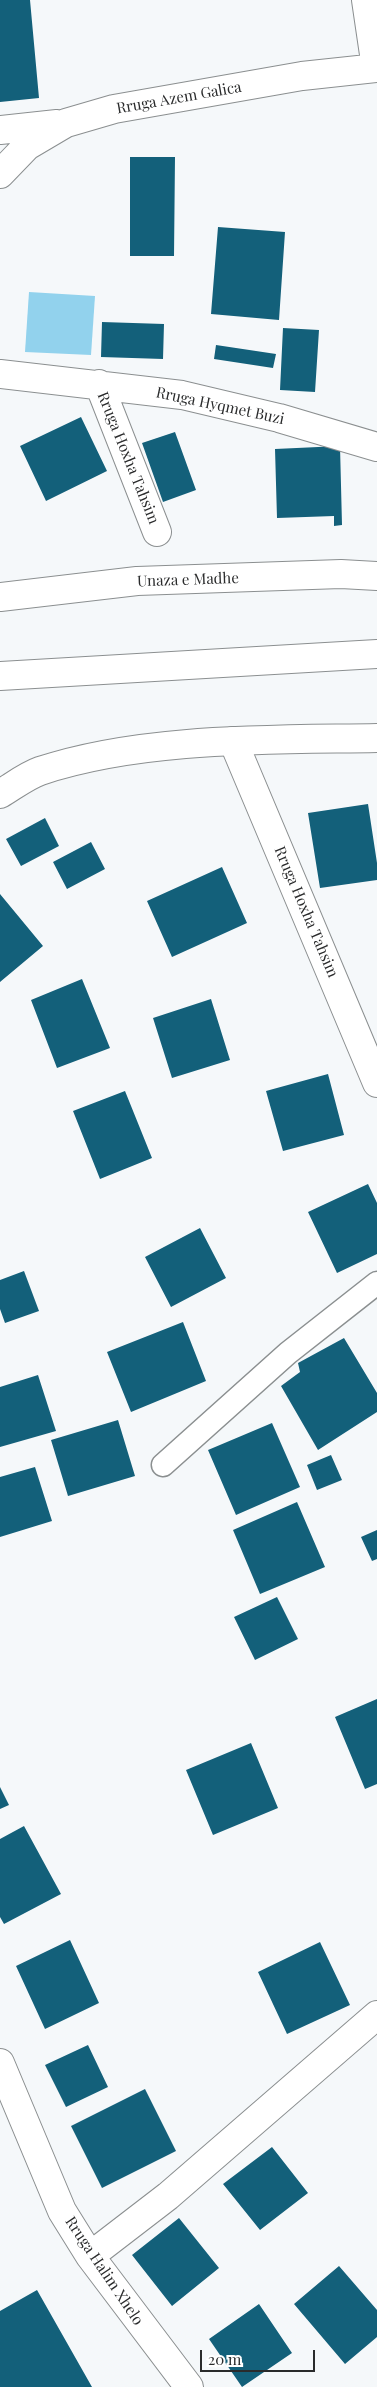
<!DOCTYPE html>
<html>
<head>
<meta charset="utf-8">
<style>
	body { margin:0 }
	#map { position:relative; width:377px; height:2387px; overflow:hidden; background:#f5f8fa; font-family:"Playfair Display",serif }
	canvas { display:block }
	.scale { position:absolute; left:200px; top:2350px; width:115px; height:22px; box-sizing:border-box; border:2px solid #2a2b2c; border-top:0; padding-left:6px; font-size:15px; line-height:18px; white-space:nowrap; color:#2a2b2c; -webkit-text-stroke:4px #fff; paint-order:stroke }
</style>
</head>
<body>
<div id="map">
<canvas width="377" height="2387"></canvas>
<div class="scale">20 m</div>
</div>
<script>
const c = document.querySelector('canvas').getContext('2d');
c.lineJoin = 'round';
function fillPath(path, color) { c.fillStyle = color; c.fill(path, 'evenodd'); }
function strokePath(path, color, width, dash) { c.strokeStyle = color; c.lineWidth = width; c.lineCap = dash ? 'butt' : 'round'; c.setLineDash(dash || []); c.stroke(path); }
function label(font, color, halo, rows, align = 'center') {
  c.font = font + ' "Playfair Display",serif'; c.lineWidth = 5; c.setLineDash([]); c.textBaseline = 'middle'; c.strokeStyle = halo; c.fillStyle = color; for (const [text, x, y, turn = 0] of rows) {
    c.save(); c.translate(x, y); c.rotate((+turn || 0) * Math.PI / 180); c.textAlign = isNaN(turn) ? turn : align; if (halo) c.strokeText(text, 0, 0); c.fillText(text, 0, 0); c.restore();
  }
}
const green = new Path2D(`
	M 29,292 L 95,296 L 91,355 L 25,352 Z`);
const building = new Path2D(`
	M 0,0 L 30,0 L 39,98 L 0,102 Z
	M 130,157 L 175,157 L 174,256 L 130,256 Z
	M 218,227 L 285,232 L 279,320 L 211,314 Z
	M 102,322 L 164,324 L 163,359 L 101,357 Z
	M 283,328 L 319,330 L 315,392 L 280,390 Z
	M 216,345 L 276,354 L 273,368 L 214,359 Z
	M 81,417 L 107,471 L 46,501 L 20,446 Z
	M 175,432 L 196,490 L 163,502 L 142,443 Z
	M 340,446 L 342,525 L 334,526 L 334,516 L 277,518 L 275,449 Z
	M 368,804 L 377,863 L 377,880 L 320,888 L 308,813 Z
	M 45,818 L 59,846 L 21,866 L 6,839 Z
	M 91,842 L 105,869 L 67,889 L 53,862 Z
	M 222,867 L 247,923 L 172,957 L 147,901 Z
	M 0,894 L 43,946 L 0,982 Z
	M 82,979 L 110,1048 L 57,1068 L 31,1000 Z
	M 211,999 L 230,1060 L 172,1078 L 153,1018 Z
	M 328,1074 L 344,1135 L 283,1151 L 266,1091 Z
	M 125,1091 L 152,1158 L 100,1179 L 73,1111 Z
	M 368,1184 L 377,1203 L 377,1254 L 337,1273 L 308,1212 Z
	M 200,1228 L 226,1278 L 171,1307 L 145,1257 Z
	M 24,1271 L 39,1311 L 5,1323 L 0,1309 L 0,1280 Z
	M 183,1322 L 206,1381 L 131,1412 L 107,1352 Z
	M 344,1338 L 377,1393 L 377,1412 L 318,1450 L 281,1386 L 300,1372 L 298,1363 Z
	M 38,1375 L 56,1431 L 0,1447 L 0,1387 Z
	M 118,1420 L 135,1476 L 68,1496 L 51,1440 Z
	M 272,1423 L 300,1487 L 236,1515 L 208,1450 Z
	M 331,1455 L 342,1480 L 317,1490 L 307,1465 Z
	M 35,1467 L 52,1521 L 0,1537 L 0,1477 Z
	M 297,1502 L 325,1567 L 260,1594 L 233,1530 Z
	M 377,1530 L 377,1559 L 372,1561 L 361,1537 Z
	M 277,1597 L 298,1639 L 255,1660 L 234,1617 Z
	M 377,1699 L 377,1784 L 365,1789 L 335,1717 Z
	M 251,1743 L 278,1808 L 213,1835 L 186,1770 Z
	M 0,1787 L 9,1805 L 0,1809 Z
	M 24,1826 L 61,1894 L 4,1924 L 0,1917 L 0,1839 Z
	M 70,1940 L 99,2003 L 45,2029 L 16,1966 Z
	M 320,1942 L 350,2005 L 287,2034 L 258,1972 Z
	M 88,2045 L 108,2087 L 66,2107 L 45,2065 Z
	M 145,2089 L 176,2151 L 102,2188 L 71,2126 Z
	M 272,2147 L 308,2193 L 260,2230 L 223,2184 Z
	M 179,2218 L 219,2268 L 172,2306 L 132,2255 Z
	M 339,2266 L 377,2310 L 377,2337 L 345,2364 L 294,2304 Z
	M 37,2290 L 92,2387 L 0,2387 L 0,2311 Z
	M 259,2304 L 292,2353 L 242,2387 L 209,2339 Z`);
const lane = new Path2D(`
	M 163,1465 L 288,1353 L 377,1283`);
const street = new Path2D(`
	M 366,0 L 376,68
	M 0,130 L 57,124
	M 0,174 L 27,146 L 66,123 L 114,109 L 302,76 L 377,68
	M 0,374 L 182,395 L 279,418 L 377,447
	M 99,384 L 157,532
	M 233,741 L 377,1083
	M 0,2063 L 62,2211 L 90,2256 L 189,2387
	M 90,2256 L 168,2196 L 377,2015`);
const secondary = new Path2D(`
	M 0,794 C 12,787 26,776 40,771 C 142,737 270,740 377,738`);
const highway = new Path2D(`
	M 0,597 L 137,581 L 341,574 L 377,576
	M 0,676 L 377,654`);
const streetNames = [
	["Rruga Azem Galica",179,98,-10],
	["Rruga Hyqmet Buzi",220,406,12],
	["Rruga Hoxha Tahsim",128,458,68],
	["Unaza e Madhe",188,580,-2],
	["Rruga Hoxha Tahsim",306,912,67],
	["Rruga Halim Xhelo",104,2271,56]
];
fillPath(green, '#92d2ed');
fillPath(building, '#13607a');
strokePath(lane, '#8b8f90', 25);
strokePath(street, '#8b8f90', 30);
strokePath(secondary, '#8b8f90', 30);
strokePath(highway, '#8b8f90', 30);
strokePath(lane, '#fff', 22);
strokePath(street, '#fff', 28);
strokePath(secondary, '#fff', 28);
strokePath(highway, '#fff', 28);
label('15px', '#2a2b2c', '#fff', streetNames);
</script>
</body>
</html>
